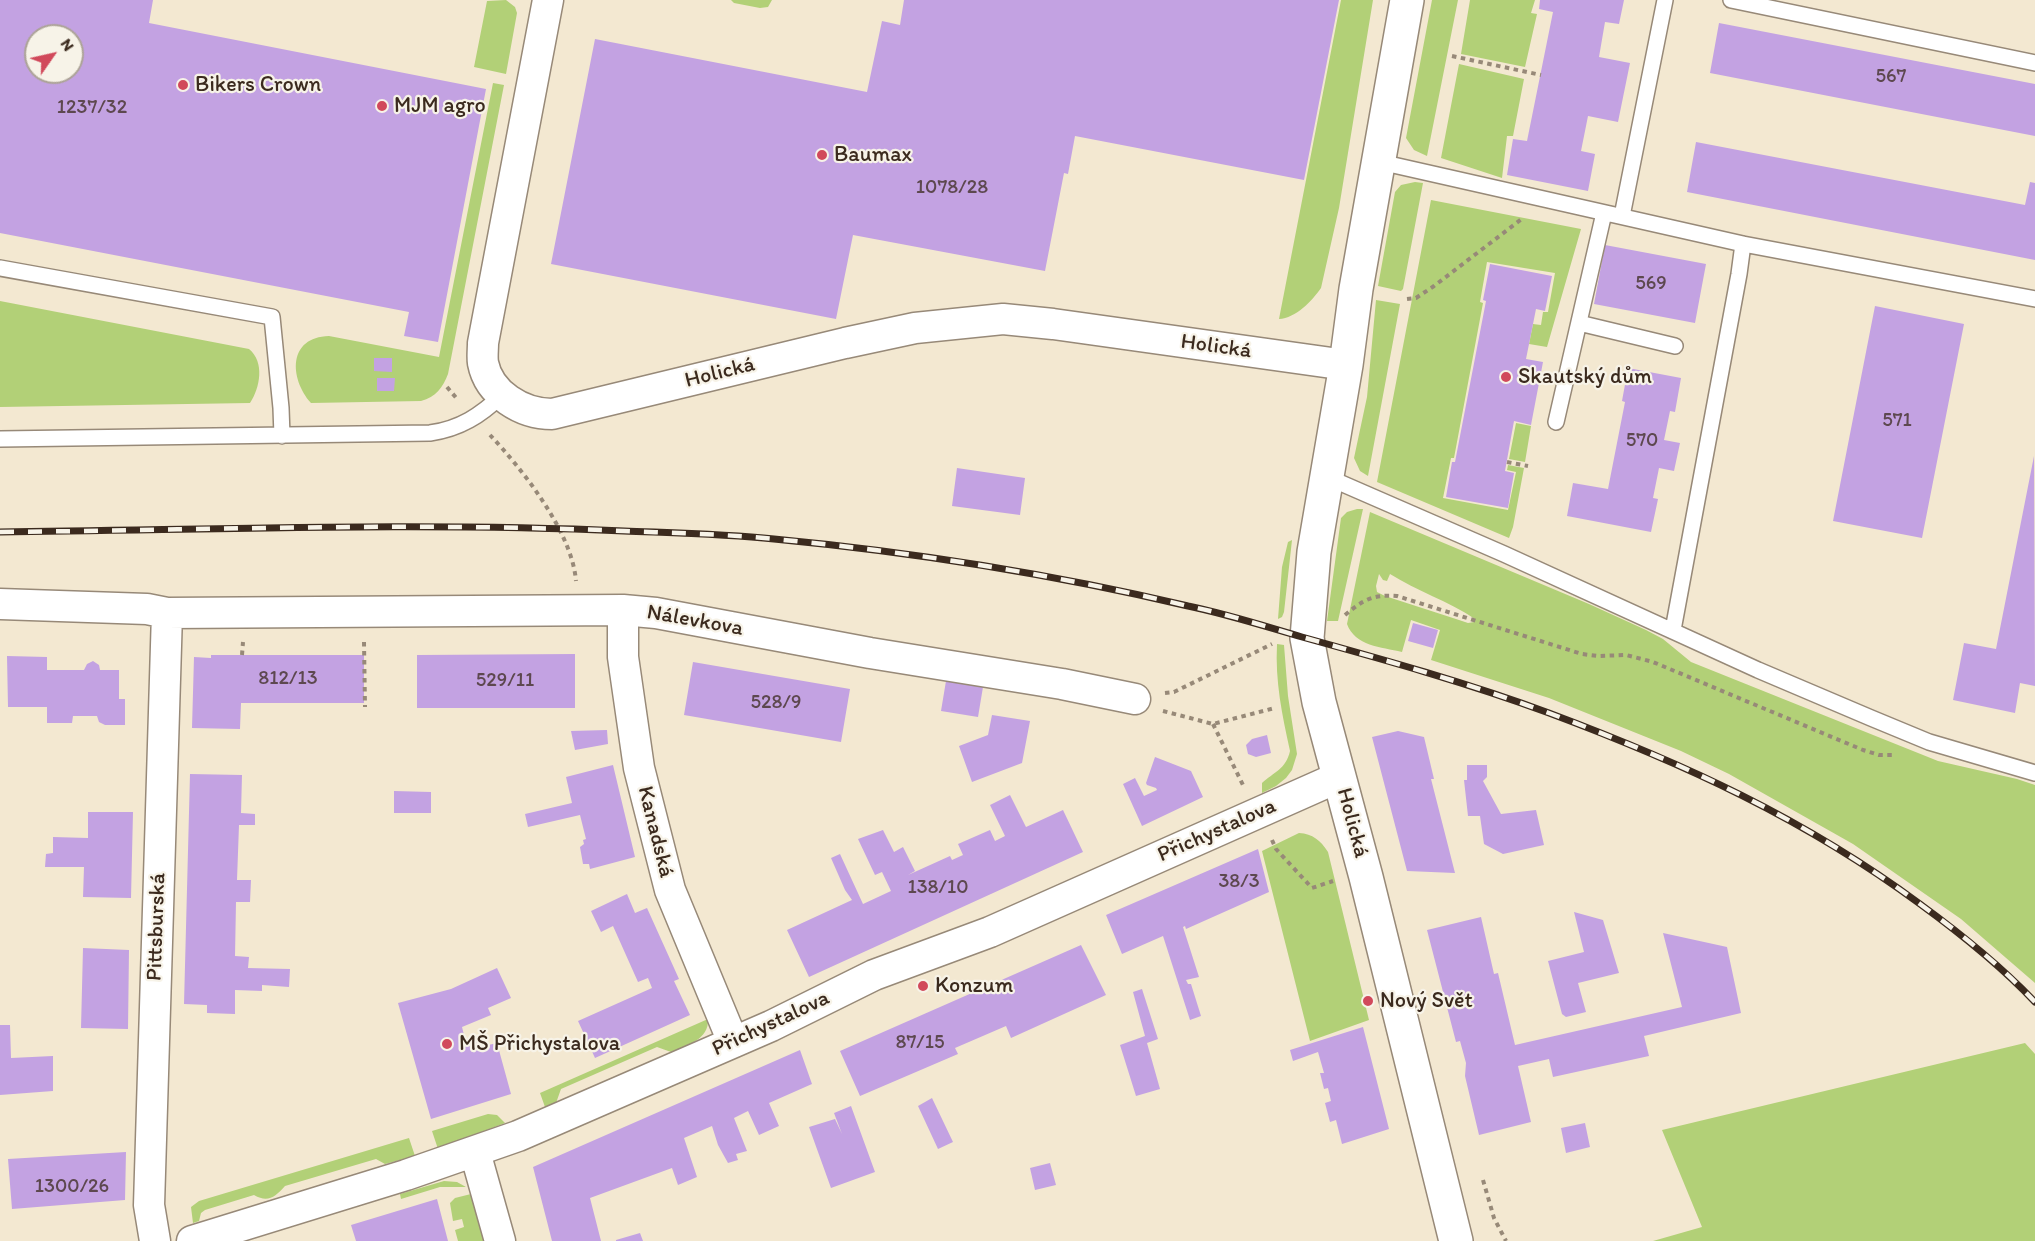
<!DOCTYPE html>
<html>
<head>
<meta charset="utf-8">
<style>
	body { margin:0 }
	#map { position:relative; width:2035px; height:1241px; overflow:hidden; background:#f3e8d1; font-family:Itim,sans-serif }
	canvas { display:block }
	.north { position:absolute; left:24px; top:24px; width:60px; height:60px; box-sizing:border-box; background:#f7f3e8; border:2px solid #aca397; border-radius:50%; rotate:56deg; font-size:16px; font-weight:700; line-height:24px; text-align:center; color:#3b2a1e }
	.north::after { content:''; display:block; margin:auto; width:21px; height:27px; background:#d1495b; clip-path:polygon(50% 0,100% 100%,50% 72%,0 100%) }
</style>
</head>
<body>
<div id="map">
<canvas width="2035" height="1241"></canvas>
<div class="north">N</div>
</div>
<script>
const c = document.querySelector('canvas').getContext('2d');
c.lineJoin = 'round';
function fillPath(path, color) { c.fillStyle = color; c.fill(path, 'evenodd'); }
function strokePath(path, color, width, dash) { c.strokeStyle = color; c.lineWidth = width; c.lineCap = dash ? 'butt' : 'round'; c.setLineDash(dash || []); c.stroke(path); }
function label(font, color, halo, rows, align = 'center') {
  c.font = font + ' Itim,sans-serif'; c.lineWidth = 4.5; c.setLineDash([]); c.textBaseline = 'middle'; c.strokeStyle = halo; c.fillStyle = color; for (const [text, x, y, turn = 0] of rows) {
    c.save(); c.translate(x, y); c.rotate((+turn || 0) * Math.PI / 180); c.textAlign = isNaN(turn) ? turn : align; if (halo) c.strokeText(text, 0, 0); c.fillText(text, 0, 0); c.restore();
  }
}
const green = new Path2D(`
	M 506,0 L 515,7 L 517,13 L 506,74 L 474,67 L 487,1 Z
	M 731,0 L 772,0 L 768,7 L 760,8 L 734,3 Z
	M 1341,0 L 1373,0 L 1339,208 L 1321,288 C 1312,301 1296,318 1279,319 Z
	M 1432,0 L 1458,0 L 1427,156 L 1414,150 L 1406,138 Z
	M 1470,0 L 1535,0 L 1531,13 L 1537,14 L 1525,67 L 1461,54 Z
	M 1459,64 L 1524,79 L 1513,136 L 1507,136 L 1502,178 L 1441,158 Z
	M 493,83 L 504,85 L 448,374 C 443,387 436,397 421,401 L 311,403 C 289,378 288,337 329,336 L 439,357 Z
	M 1415,182 L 1423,183 L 1403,289 L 1401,291 L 1378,286 L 1395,192 L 1401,185 Z
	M 1431,200 L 1581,229 L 1547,347 L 1529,344 L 1533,324 L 1541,325 L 1543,312 L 1548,312 L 1555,273 L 1487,262 L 1480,302 L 1483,303 L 1454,458 L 1451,458 L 1443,498 L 1508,510 L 1516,472 L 1507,470 L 1508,465 L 1524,468 L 1513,527 L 1509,538 L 1377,482 Z
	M 1376,300 L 1400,304 L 1368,476 L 1360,471 L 1354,458 L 1367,397 Z
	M 0,301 L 249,349 C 265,362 260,388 250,403 L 0,407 Z
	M 1516,423 L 1531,426 L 1525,462 L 1509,459 Z
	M 1357,509 L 1363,509 L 1338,621 L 1327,621 L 1341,518 L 1347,512 Z
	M 1370,512 L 1589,604 L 1646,630 L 1663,639 L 1691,662 L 1938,761 L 2017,779 L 2035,785 L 2035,983 L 1961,919 L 1853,844 L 1729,774 L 1681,751 L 1549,698 L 1431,660 L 1440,630 L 1411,620 L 1402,652 C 1381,647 1355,646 1347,624 ZM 1379,574 L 1383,580 L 1387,581 L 1390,574 C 1417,591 1448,601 1475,619 L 1474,622 L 1468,623 L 1456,619 L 1385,596 L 1377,592 L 1376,586 Z
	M 1292,540 L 1284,612 L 1282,617 L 1278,619 L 1282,567 L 1288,542 Z
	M 1277,644 L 1284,645 L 1288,696 L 1297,754 L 1292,770 L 1286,778 L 1276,786 L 1262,793 L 1262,783 C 1274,772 1286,769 1290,751 C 1282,715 1275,681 1277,644 Z
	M 1299,833 C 1313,834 1320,840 1328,852 L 1369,1020 L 1310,1041 L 1262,851 Z
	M 708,1019 C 709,1040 687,1045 671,1052 L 657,1047 L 561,1089 L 556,1103 L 545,1107 L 540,1093 Z
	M 2025,1043 L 2035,1054 L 2035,1241 L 1653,1241 L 1702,1227 L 1662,1130 Z
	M 488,1114 L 497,1115 L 505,1123 L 438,1149 L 432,1131 Z
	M 409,1138 L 415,1156 L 385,1164 L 376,1159 L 285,1186 C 275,1197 268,1203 254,1195 L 205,1210 L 201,1213 L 199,1221 L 193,1223 L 191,1207 L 199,1201 Z
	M 444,1181 L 457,1182 L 466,1187 L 440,1187 L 401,1199 L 400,1194 Z
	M 471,1194 L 484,1241 L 458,1241 L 455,1230 L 464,1227 L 462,1219 L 453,1221 L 450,1203 L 455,1198 Z`);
const building = new Path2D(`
	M 0,0 L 153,0 L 149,23 L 486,89 L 438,342 L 404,336 L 409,312 L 0,233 ZM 36,36 L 72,36 L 72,72 L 36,72 Z
	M 904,0 L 1339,0 L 1304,180 L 1075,136 L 1068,174 L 1064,173 L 1045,271 L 853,235 L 836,319 L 551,264 L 595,39 L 867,92 L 882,21 L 900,25 Z
	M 1540,0 L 1624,0 L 1619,24 L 1605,22 L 1599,57 L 1630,63 L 1618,122 L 1588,116 L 1581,151 L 1595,154 L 1588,191 L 1507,175 L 1513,139 L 1527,141 L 1553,12 L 1539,9 Z
	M 1719,23 L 2035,84 L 2035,136 L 1710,73 Z
	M 1696,142 L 2025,205 L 2030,182 L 2035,183 L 2035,260 L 1687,192 Z
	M 1605,245 L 1706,264 L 1695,323 L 1594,304 Z
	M 1490,264 L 1552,276 L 1545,311 L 1536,309 L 1526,359 L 1543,362 L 1531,425 L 1514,421 L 1505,471 L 1514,473 L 1508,508 L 1446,497 L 1452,462 L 1455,462 L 1486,301 L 1483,300 Z
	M 1875,306 L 1964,324 L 1922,538 L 1833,521 Z
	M 374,358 L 392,358 L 392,372 L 374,371 Z
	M 1628,368 L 1681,378 L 1675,412 L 1670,411 L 1664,440 L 1680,443 L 1674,471 L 1659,468 L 1653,498 L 1658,499 L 1651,532 L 1567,516 L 1573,483 L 1608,489 L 1625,402 L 1622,401 Z
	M 377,378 L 395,378 L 394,391 L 377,391 Z
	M 2034,456 L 2035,686 L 2020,683 L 2015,713 L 1953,700 L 1964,643 L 1996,649 Z
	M 957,468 L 1025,478 L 1020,515 L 952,506 Z
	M 1413,623 L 1438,630 L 1433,648 L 1408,641 Z
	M 575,654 L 575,708 L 417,708 L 417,655 Z
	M 211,655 L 364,655 L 364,703 L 241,703 L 240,729 L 192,728 L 194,657 L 211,658 Z
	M 7,656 L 47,657 L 47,670 L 84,670 L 87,664 L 93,661 L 99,665 L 100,670 L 119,670 L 119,699 L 125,699 L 125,725 L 105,725 L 99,722 L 97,716 L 73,716 L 72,723 L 47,723 L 47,707 L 8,707 Z
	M 693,662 L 850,689 L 841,742 L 684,715 Z
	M 946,681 L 983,687 L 978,717 L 941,711 Z
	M 992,715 L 1030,721 L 1022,763 L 972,782 L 959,746 L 988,735 Z
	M 607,730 L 608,744 L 575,750 L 571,731 Z
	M 1398,731 L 1424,737 L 1434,779 L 1431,779 L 1455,873 L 1407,871 L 1372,737 Z
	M 1267,735 L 1271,753 L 1256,757 L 1248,754 L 1246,745 L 1252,739 Z
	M 1155,757 L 1191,771 L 1203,797 L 1142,826 L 1123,784 L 1135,778 L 1144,796 L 1157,790 L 1156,788 L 1147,785 L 1146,783 Z
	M 613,765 L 635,857 L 590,869 L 589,864 L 583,864 L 580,847 L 584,844 L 583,840 L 586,839 L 580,815 L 528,827 L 525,814 L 572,803 L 566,777 Z
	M 1467,765 L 1487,765 L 1487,777 L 1483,781 L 1501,814 L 1536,810 L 1544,845 L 1503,854 L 1484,844 L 1480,816 L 1468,816 L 1464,780 L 1467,780 Z
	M 190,774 L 242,775 L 241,813 L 255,814 L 255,825 L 239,825 L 237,880 L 251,880 L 250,902 L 236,902 L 235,956 L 249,957 L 248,968 L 290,969 L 289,987 L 262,985 L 262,991 L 235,990 L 235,1014 L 207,1013 L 207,1005 L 184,1004 Z
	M 394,791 L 431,792 L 431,813 L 394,813 Z
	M 1010,795 L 1026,827 L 1063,810 L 1083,852 L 809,977 L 787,930 L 852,900 L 845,890 L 831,858 L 840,854 L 863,904 L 891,891 L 882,872 L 875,875 L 858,839 L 883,830 L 894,852 L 903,847 L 915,871 L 908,875 L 950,856 L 952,860 L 963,855 L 958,844 L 990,830 L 995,841 L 1005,836 L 990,805 Z
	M 88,812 L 133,812 L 131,898 L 83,897 L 84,867 L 45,867 L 46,854 L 53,853 L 53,837 L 88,838 Z
	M 1258,849 L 1269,892 L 1186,929 L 1185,926 L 1183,927 L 1199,977 L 1186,980 L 1188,984 L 1191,984 L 1201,1016 L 1190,1020 L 1163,936 L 1122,954 L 1106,915 Z
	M 627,894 L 635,913 L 647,908 L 679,979 L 674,981 L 690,1015 L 595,1058 L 578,1021 L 652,988 L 648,978 L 638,982 L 613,926 L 601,932 L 591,911 Z
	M 1574,912 L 1603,920 L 1619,973 L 1578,983 L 1586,1012 L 1566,1017 L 1562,1014 L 1548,961 L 1584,952 Z
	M 1481,917 L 1494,974 L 1498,973 L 1515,1045 L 1682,1007 L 1663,933 L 1727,947 L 1741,1013 L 1644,1036 L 1649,1056 L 1553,1077 L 1549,1059 L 1518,1066 L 1531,1122 L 1479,1135 L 1465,1076 L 1466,1063 L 1460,1041 L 1456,1042 L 1427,930 Z
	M 1081,945 L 1106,995 L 1011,1038 L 1006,1026 L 955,1048 L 958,1054 L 860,1096 L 840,1051 Z
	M 83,948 L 129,950 L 128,1029 L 81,1028 Z
	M 497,968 L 511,998 L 488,1008 L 491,1015 L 462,1027 L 465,1039 L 482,1035 L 484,1046 L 497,1043 L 511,1094 L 431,1119 L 398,1003 L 451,989 Z
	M 1142,989 L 1158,1039 L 1147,1043 L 1160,1089 L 1136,1096 L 1120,1045 L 1145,1036 L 1133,992 Z
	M 0,1025 L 10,1025 L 11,1058 L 53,1056 L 53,1091 L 0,1095 Z
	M 1363,1027 L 1389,1129 L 1342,1144 L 1336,1120 L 1330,1122 L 1325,1103 L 1331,1101 L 1328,1088 L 1324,1089 L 1320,1073 L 1324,1073 L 1318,1052 L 1293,1061 L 1290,1050 Z
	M 800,1050 L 812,1084 L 769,1103 L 779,1126 L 759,1135 L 748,1111 L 734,1118 L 747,1151 L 736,1154 L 738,1160 L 728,1163 L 718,1145 L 712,1126 L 684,1138 L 697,1177 L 678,1185 L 672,1168 L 590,1198 L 601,1241 L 552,1241 L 533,1167 Z
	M 932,1098 L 953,1142 L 938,1149 L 918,1106 Z
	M 851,1106 L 875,1172 L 831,1188 L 809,1127 L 835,1119 L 842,1134 L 834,1113 Z
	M 1585,1123 L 1590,1147 L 1566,1153 L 1561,1128 Z
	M 126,1152 L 125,1200 L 12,1209 L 8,1159 Z
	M 1050,1163 L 1056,1185 L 1035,1190 L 1030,1168 Z
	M 437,1199 L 448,1241 L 356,1241 L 351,1225 Z
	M 640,1233 L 643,1241 L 616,1241 L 616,1240 Z`);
const path = new Path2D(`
	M 1452,56 L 1541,75
	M 1407,299 L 1416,298 L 1434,286 L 1523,218
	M 447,387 L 458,400
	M 490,435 C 523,470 572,532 576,581
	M 1507,462 L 1528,466
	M 1345,615 C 1363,600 1373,594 1397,596 L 1582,654 L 1598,656 L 1626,655 L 1653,662 L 1863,750 L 1879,755 L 1895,755
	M 364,642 L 365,707
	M 242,655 L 243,642
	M 1165,693 L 1174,692 L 1272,644
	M 1163,711 L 1213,724 L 1275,708
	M 1213,724 L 1243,785
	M 1272,840 L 1276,849 L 1312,888 L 1333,881
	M 1483,1180 L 1494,1218 L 1506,1241`);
const lane = new Path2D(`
	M 1731,0 L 2035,63
	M 1380,162 L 1743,244 L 2035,299
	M 1622,216 L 1665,0
	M 0,268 L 272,317 L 281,408 L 282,436
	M 1579,323 L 1675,346
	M 1556,422 L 1604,213
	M 0,439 L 430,433 C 460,429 481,415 502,395
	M 1327,477 L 1504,554 L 1758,670 L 1871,718 L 1929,742 L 2035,773
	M 1673,630 L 1739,274 L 1743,244`);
const street = new Path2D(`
	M 548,0 L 483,343 C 483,350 482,357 483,363 C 489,394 522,414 552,414 L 845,343 L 915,328 L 1003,319 L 1053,324 L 1346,365
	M 0,604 L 147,609 L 167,613 L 623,610 L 656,613 L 870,653 L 1062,684 L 1135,699
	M 623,610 L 623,657 L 639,768 L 670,890 L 733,1042
	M 475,1152 L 500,1241
	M 155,1241 L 149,1205 L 167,613
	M 192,1241 L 406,1175 L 518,1136 L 771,1026 L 874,975 L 990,932 L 1339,777`);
const secondary = new Path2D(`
	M 1407,0 L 1356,289 L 1346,365 L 1314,552 L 1307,638 L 1319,702 L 1366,877 L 1456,1241`);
const rail = new Path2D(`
	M 0,532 C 208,530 416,522 624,531 C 674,533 724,534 774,539 C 913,552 1052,574 1188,606 C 1227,614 1264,626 1302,637 C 1385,660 1468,683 1549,713 C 1683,763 1805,819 1920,904 C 1961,934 2000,965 2035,1002`);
const markers = [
	[183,85,6,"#d1495b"],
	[382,106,6,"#d1495b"],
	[822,155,6,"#d1495b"],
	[1506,377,6,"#d1495b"],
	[923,986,6,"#d1495b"],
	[1368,1001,6,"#d1495b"],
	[447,1044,6,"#d1495b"]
];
const numberNames = [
	["567",1891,77],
	["1237/32",92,108],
	["1078/28",952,188],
	["569",1651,284],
	["571",1897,421],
	["570",1642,441],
	["812/13",288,679],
	["529/11",505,681],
	["528/9",776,703],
	["38/3",1239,882],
	["138/10",938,888],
	["87/15",920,1043],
	["1300/26",72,1187]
];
const poiNames = [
	["Bikers Crown",195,85],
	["MJM agro",394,106],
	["Baumax",834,155],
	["Skautský dům",1518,377],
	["Konzum",935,986],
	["Nový Svět",1380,1001],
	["MŠ Přichystalova",459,1044]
];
const streetNames = [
	["Holická",1216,347,8],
	["Holická",720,373,-14],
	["Nálevkova",695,621,10],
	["Holická",1352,823,75],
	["Přichystalova",1217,831,-24],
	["Kanadská",655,832,76],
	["Pittsburská",157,927,-88],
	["Přichystalova",771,1024,-25]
];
fillPath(green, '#b2d077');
fillPath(building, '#c3a2e2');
strokePath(lane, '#978978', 18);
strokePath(street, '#978978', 33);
strokePath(secondary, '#978978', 36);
strokePath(path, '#978978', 4, [4.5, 4.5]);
strokePath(lane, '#fff', 15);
strokePath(street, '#fff', 30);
strokePath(secondary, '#fff', 33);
strokePath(rail, '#3b2a1e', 7);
strokePath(rail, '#f7f3e8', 4.5, [14]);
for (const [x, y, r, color] of markers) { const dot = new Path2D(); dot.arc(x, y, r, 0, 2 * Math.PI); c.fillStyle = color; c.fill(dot); strokePath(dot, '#f7f3e8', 2); }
label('20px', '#5d484f', null, numberNames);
label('22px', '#3b2a1e', '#f7f3e8', poiNames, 'left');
label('22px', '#3b2a1e', '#f7f3e8', streetNames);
</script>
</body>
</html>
